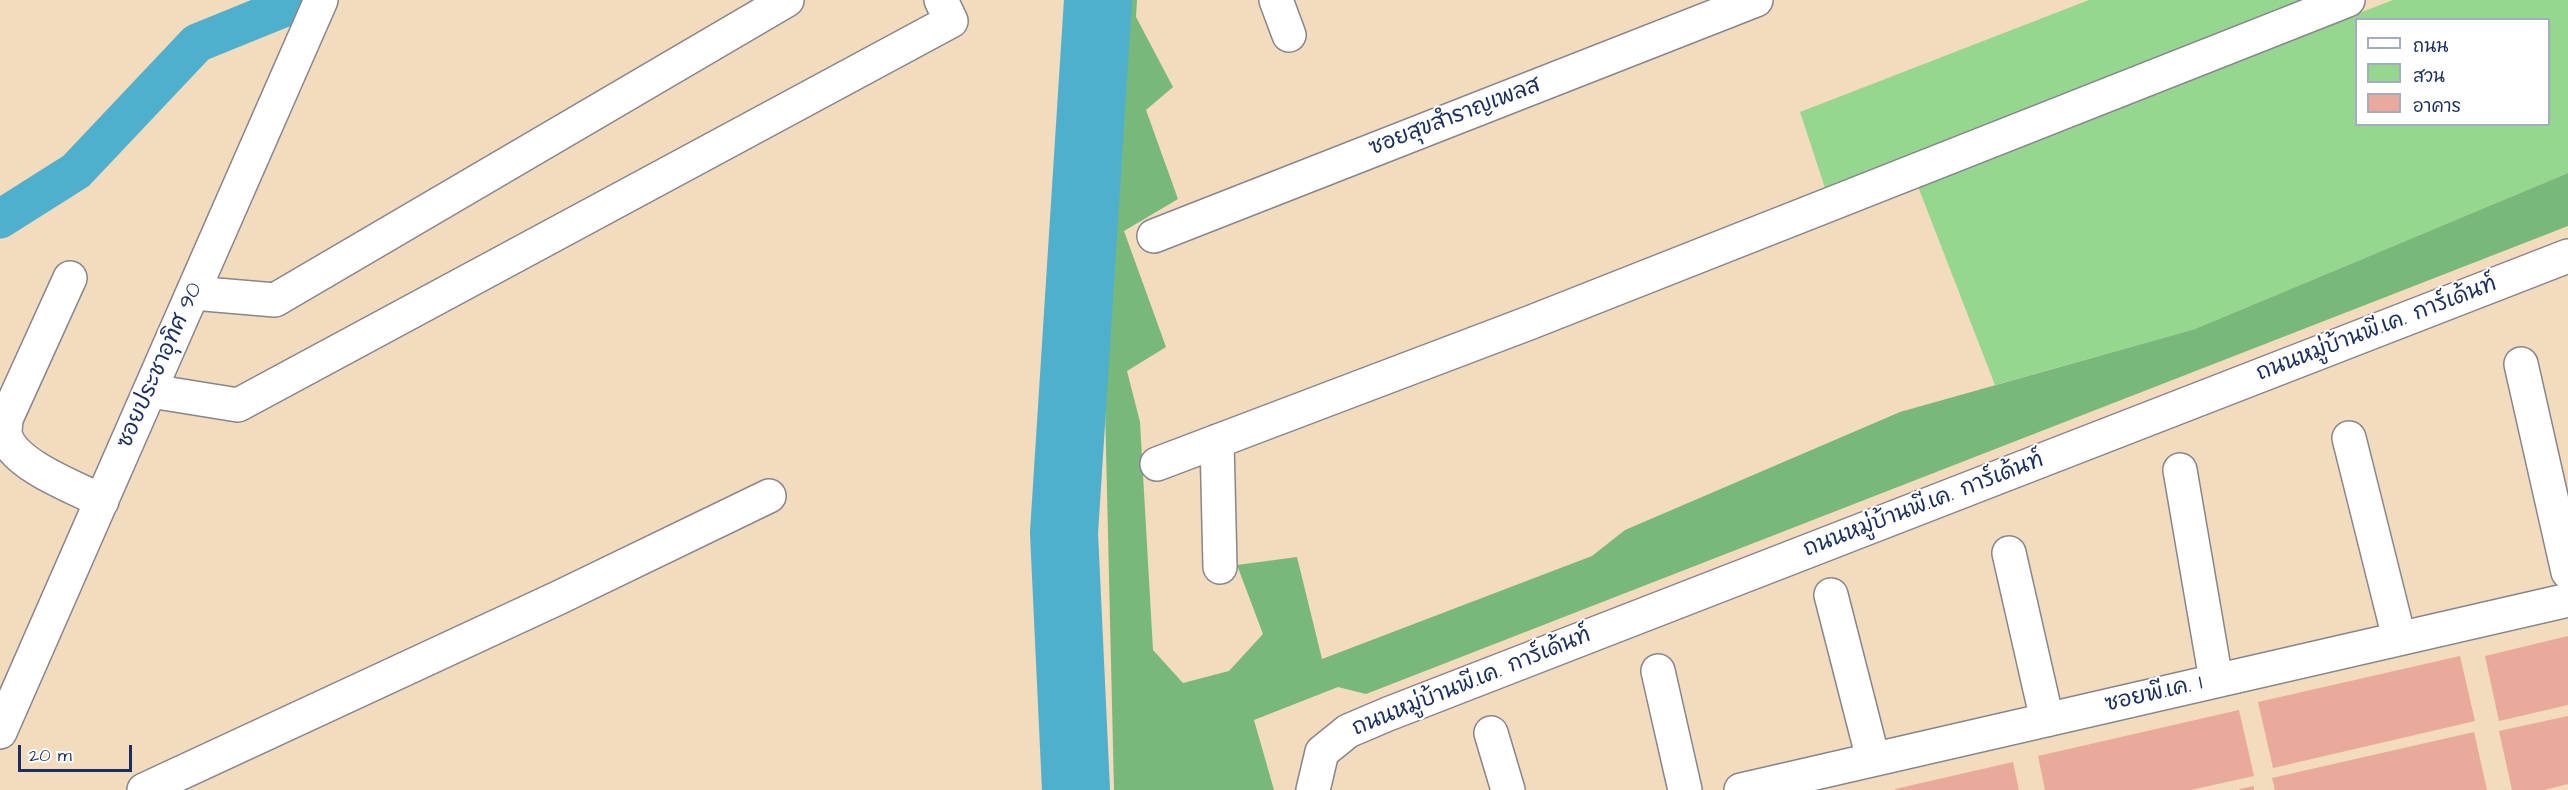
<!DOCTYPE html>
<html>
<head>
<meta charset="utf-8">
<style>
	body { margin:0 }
	#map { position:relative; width:2568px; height:790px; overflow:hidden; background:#f3dbbd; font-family:"Architects Daughter","Playpen Sans Thai",sans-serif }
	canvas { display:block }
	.legend { position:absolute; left:2355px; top:18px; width:195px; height:108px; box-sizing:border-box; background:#fff; border:2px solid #a4acbf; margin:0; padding:8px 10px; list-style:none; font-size:18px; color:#1b2f5e }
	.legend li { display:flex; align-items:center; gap:12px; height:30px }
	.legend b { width:30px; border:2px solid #a4acbf }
	.scale { position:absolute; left:18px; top:745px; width:114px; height:27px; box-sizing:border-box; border:3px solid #1b2f5e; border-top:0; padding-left:8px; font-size:18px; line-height:21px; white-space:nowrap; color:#1b2f5e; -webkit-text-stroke:4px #fff; paint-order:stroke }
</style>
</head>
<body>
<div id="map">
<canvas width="2568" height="790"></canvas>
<ul class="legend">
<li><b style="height:8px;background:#fff"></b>ถนน</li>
<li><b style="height:16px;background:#95d78f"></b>สวน</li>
<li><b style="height:16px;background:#e9a99b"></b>อาคาร</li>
</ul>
<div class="scale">20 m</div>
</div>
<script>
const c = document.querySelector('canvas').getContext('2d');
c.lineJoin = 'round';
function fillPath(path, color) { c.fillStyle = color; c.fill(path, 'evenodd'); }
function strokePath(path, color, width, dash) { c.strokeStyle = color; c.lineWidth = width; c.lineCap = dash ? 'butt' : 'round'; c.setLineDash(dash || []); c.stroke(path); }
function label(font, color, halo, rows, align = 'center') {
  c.font = font + ' "Architects Daughter","Playpen Sans Thai",sans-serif'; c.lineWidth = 4.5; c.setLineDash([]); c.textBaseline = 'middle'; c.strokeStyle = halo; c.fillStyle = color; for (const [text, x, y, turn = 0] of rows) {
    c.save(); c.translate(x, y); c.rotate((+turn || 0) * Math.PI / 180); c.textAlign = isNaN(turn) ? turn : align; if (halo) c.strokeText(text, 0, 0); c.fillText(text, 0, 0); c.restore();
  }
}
const green = new Path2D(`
	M 2089,0 L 2313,0 L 1826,191 L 1800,112 Z
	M 2393,0 L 2568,0 L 2568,173 L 2195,329 L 1995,385 L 1917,184 ZM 2356,20 L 2548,20 L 2548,124 L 2356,124 Z`);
const forest = new Path2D(`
	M 1125,0 L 1137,0 L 1136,17 L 1173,87 L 1146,110 L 1178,199 L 1124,231 L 1166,347 L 1127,371 L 1140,422 L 1153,650 L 1183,683 L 1229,671 L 1263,634 L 1237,565 L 1297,557 L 1322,659 L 1592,556 L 1625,530 L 1900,412 L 2195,329 L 2568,173 L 2568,226 L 1366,694 L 1338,687 L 1254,720 L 1274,790 L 1114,790 L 1102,278 L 1118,115 Z`);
const canal = new Path2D(`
	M 0,219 L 76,171 L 197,43 L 303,0`);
const river = new Path2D(`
	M 1076,790 L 1064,533 L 1098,0`);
const building = new Path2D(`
	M 2568,636 L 2568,705 L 2499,721 L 2485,656 Z
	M 2460,656 L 2475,721 L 2273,768 L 2258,702 Z
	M 2239,710 L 2254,776 L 2191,790 L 2045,790 L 2038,756 Z
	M 2568,716 L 2568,784 L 2544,790 L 2512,790 L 2499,731 Z
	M 2474,732 L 2487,790 L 2275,790 L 2272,778 Z
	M 2013,762 L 2019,790 L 1895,790 L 1895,789 Z
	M 2254,786 L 2254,790 L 2240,790 L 2239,789 Z`);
const minor = new Path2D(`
	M 1276,0 L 1289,35
	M 1154,236 L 1756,0
	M 70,278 L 6,419 C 6,424 4,432 6,437 C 16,466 76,488 102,501
	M 193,293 L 275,300 L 787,0
	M 2521,364 L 2568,572
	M 151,391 L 238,405 L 951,21 L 941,0
	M 2349,438 L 2399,638
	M 1217,441 L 1220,567
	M 1157,464 L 1529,323 L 2348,0
	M 2180,470 L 2216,680
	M 2009,553 L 2047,720
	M 1831,595 L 1873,759
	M 1658,671 L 1685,790
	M 0,732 L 321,0
	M 1491,733 L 1508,790
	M 144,790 L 558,598 L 769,496
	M 1313,790 L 1322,752 L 1348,731 L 1388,714 L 2568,256
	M 1741,790 L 2568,600`);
const streetNames = [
	["ซอยสุขสำราญเพลส",1455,118,-21],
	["ถนนหมู่บ้านพี.เค. การ์เด้นท์",2377,330,-21],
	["ซอยประชาอุทิศ 90",161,366,-66],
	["ถนนหมู่บ้านพี.เค. การ์เด้นท์",1924,506,-21],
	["ถนนหมู่บ้านพี.เค. การ์เด้นท์",1472,683,-22],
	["ซอยพี.เค. 1",2154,695,-13]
];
fillPath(green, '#95d78f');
fillPath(forest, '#78b87a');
strokePath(canal, '#4eb0cd', 39);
strokePath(river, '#4eb0cd', 68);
fillPath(building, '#e9a99b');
strokePath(minor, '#87858e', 36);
strokePath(minor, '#fff', 33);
label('22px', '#1b2f5e', '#fff', streetNames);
</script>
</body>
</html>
